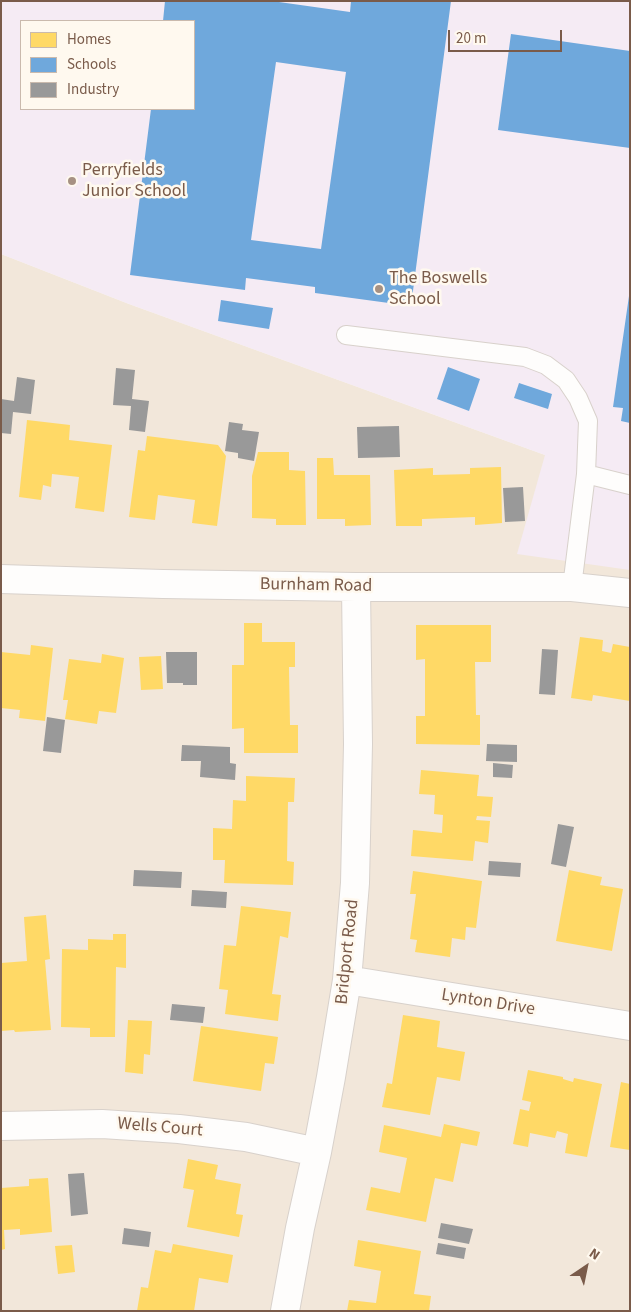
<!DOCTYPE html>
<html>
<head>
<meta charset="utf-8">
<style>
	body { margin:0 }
	#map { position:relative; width:631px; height:1312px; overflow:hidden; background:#f8f4ed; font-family:"Source Sans 3",sans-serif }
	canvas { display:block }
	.frame { position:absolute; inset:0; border:2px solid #7a5b4a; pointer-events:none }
	.legend { position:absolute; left:20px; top:20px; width:175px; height:90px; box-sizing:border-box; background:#fff9ef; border:1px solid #cabaad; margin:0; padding:6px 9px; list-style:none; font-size:15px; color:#7a5b4a }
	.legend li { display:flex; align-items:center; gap:10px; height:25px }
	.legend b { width:25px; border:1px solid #cabaad }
	.north { position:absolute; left:561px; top:1242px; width:50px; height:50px; -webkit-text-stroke:4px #fff9ef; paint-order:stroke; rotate:34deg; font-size:14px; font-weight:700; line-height:20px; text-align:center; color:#7a5b4a }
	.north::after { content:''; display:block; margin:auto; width:18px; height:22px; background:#7a5b4a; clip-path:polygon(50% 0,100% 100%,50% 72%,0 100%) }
	.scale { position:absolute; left:448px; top:30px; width:114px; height:22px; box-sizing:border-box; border:2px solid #7a5b4a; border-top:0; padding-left:6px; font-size:15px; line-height:18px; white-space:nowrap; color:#7a5b4a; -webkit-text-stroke:4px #fff9ef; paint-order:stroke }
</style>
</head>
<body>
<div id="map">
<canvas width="631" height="1312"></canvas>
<div class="frame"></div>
<ul class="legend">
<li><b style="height:14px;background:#ffd966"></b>Homes</li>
<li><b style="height:14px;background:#6fa8dc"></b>Schools</li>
<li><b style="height:14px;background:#999"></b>Industry</li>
</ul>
<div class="north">N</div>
<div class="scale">20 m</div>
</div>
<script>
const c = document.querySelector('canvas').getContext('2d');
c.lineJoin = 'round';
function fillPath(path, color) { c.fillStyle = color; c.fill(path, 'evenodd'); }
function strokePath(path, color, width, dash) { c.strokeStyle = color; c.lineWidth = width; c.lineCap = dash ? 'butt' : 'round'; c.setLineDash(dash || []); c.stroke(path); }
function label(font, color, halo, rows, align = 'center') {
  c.font = font + ' "Source Sans 3",sans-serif'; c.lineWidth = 5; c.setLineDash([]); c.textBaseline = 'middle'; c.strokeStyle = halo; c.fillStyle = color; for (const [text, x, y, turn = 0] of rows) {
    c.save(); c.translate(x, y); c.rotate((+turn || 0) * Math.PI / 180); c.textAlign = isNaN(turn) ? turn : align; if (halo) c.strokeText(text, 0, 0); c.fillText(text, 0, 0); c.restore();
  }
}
const residential = new Path2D(`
	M 1,254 L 129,304 L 545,455 L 630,569 L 630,1311 L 1,1311 Z`);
const education = new Path2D(`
	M 1,1 L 630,1 L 630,570 L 517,554 L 545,455 L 129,304 L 1,254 ZM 21,21 L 194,21 L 194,109 L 21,109 Z`);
const homes = new Path2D(`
	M 27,420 L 70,425 L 69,440 L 112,445 L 104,512 L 75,508 L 79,477 L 52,474 L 51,487 L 43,485 L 41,500 L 19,497 Z
	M 147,436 L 218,445 L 226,456 L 217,526 L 192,523 L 195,500 L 158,495 L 155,520 L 129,517 L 138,450 L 145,451 Z
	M 258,452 L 289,452 L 289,470 L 305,471 L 306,525 L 276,525 L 276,519 L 252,518 L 252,476 Z
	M 317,458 L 333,458 L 334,475 L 370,475 L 371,525 L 345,526 L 345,519 L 317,519 Z
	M 501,467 L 502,523 L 475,525 L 475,517 L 422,519 L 422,526 L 396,526 L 394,470 L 433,468 L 433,475 L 470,474 L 470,468 Z
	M 244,623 L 262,623 L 262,642 L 295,642 L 295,667 L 289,667 L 290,725 L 298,725 L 298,753 L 244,753 L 244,728 L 232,729 L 232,665 L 244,665 Z
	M 416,625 L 491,625 L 491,662 L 475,662 L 476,715 L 480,715 L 480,745 L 416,744 L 416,716 L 425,716 L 425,659 L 416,660 Z
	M 580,637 L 603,640 L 602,651 L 611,653 L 613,644 L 630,647 L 630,701 L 593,695 L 592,701 L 571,698 Z
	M 31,645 L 53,648 L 45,721 L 19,718 L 20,710 L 1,708 L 1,652 L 30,655 Z
	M 102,654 L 124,658 L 116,713 L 99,711 L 97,724 L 65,719 L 68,700 L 63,700 L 69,659 L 101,663 Z
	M 161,656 L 163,689 L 141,690 L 139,657 Z
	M 421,770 L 479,775 L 477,796 L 493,797 L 491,817 L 477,816 L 476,820 L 490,821 L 488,843 L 475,841 L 473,861 L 411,856 L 413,830 L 442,833 L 443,815 L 434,814 L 435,795 L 419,794 Z
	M 246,776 L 295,778 L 294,802 L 288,802 L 287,861 L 294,862 L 293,885 L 224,883 L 225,860 L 213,860 L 213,828 L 232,829 L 233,800 L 246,801 Z
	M 569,870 L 602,877 L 600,885 L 623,889 L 612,951 L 556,941 Z
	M 413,871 L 482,881 L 476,928 L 466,927 L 465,940 L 452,938 L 450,957 L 415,952 L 417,940 L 410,939 L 416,894 L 410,894 Z
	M 241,906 L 291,912 L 288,938 L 280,936 L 272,994 L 281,995 L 278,1021 L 225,1014 L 228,990 L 219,989 L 224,945 L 236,946 Z
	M 46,915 L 50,959 L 45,960 L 51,1030 L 15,1032 L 14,1030 L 1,1031 L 1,963 L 27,961 L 24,917 Z
	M 113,934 L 126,934 L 126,968 L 116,967 L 115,1037 L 90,1037 L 90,1028 L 61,1027 L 62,949 L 88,950 L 88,939 L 113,940 Z
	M 403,1015 L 440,1021 L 437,1047 L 465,1052 L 460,1081 L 437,1077 L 430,1115 L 382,1107 L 387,1083 L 392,1084 Z
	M 128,1020 L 152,1021 L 150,1055 L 144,1054 L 143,1074 L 125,1072 Z
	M 201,1026 L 278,1037 L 274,1064 L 265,1063 L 261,1091 L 193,1081 Z
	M 528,1070 L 563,1077 L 563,1079 L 573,1082 L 574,1078 L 602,1084 L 587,1157 L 565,1153 L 568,1134 L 557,1131 L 555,1138 L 530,1133 L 528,1147 L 513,1144 L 520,1109 L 529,1111 L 531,1102 L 522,1100 Z
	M 621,1082 L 630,1084 L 630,1150 L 610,1147 Z
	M 444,1124 L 480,1132 L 477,1146 L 461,1143 L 453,1182 L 435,1178 L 426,1222 L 366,1210 L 371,1187 L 400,1193 L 407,1158 L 379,1152 L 384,1125 L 441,1137 Z
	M 188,1159 L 218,1165 L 215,1179 L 241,1184 L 236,1214 L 243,1215 L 239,1237 L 187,1227 L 194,1190 L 183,1188 Z
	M 48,1178 L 52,1232 L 20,1235 L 20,1229 L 4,1230 L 5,1249 L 1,1250 L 1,1188 L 29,1186 L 29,1179 Z
	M 358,1240 L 421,1251 L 414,1294 L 431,1296 L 429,1311 L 347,1311 L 349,1300 L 376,1303 L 381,1271 L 354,1266 Z
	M 173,1244 L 233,1255 L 228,1283 L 199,1278 L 194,1311 L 137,1311 L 141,1287 L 148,1288 L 155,1250 L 171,1253 Z
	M 72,1245 L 75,1272 L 58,1274 L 55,1246 Z`);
const schools = new Path2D(`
	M 165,1 L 280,1 L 279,2 L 350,12 L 351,1 L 451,1 L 411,306 L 315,293 L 315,287 L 246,278 L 245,290 L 130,275 L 151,109 L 194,109 L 194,21 L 163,21 ZM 276,62 L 346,72 L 321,249 L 251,240 Z
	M 511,34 L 630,51 L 630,148 L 498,130 Z
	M 629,296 L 630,296 L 630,423 L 621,421 L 623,408 L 613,407 Z
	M 221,300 L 273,308 L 269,329 L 218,321 Z
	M 448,367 L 480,379 L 469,411 L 437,399 Z
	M 519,383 L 552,394 L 548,409 L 514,398 Z`);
const industry = new Path2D(`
	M 116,368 L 135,370 L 132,399 L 149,401 L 145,432 L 129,430 L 131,406 L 113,405 Z
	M 17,377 L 35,380 L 31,414 L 13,412 L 11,434 L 1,433 L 1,399 L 14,401 Z
	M 229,422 L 243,424 L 242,430 L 259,432 L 254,461 L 238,458 L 238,453 L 225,451 Z
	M 399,426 L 400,457 L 358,458 L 357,427 Z
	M 523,487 L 525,521 L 505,522 L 503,488 Z
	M 542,649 L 558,650 L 555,695 L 539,694 Z
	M 166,652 L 197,652 L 197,685 L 183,685 L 183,683 L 167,683 Z
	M 47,717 L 65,720 L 61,753 L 43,751 Z
	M 487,744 L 517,745 L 517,762 L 486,761 Z
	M 182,745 L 230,747 L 230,763 L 236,764 L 235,780 L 200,777 L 201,761 L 181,761 Z
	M 493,763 L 513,765 L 512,778 L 493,777 Z
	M 558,824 L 574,827 L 566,867 L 551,864 Z
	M 489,861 L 521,863 L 520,877 L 488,875 Z
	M 134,870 L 182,872 L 181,888 L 133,886 Z
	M 192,890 L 227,892 L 226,908 L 191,906 Z
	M 172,1004 L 205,1007 L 203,1023 L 170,1020 Z
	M 84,1173 L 88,1214 L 71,1216 L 68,1174 Z
	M 441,1223 L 473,1229 L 469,1244 L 438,1238 Z
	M 124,1228 L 151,1232 L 149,1247 L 122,1244 Z
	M 438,1243 L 466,1248 L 464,1259 L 436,1254 Z`);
const service = new Path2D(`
	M 346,335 L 525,357 L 546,365 L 566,380 L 578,398 L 588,421 L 586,474
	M 572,587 L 586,474 L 630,485`);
const minor = new Path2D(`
	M 1,579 L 163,584 L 356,587 L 572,587 L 630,593
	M 347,980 L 630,1026
	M 1,1126 L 102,1124 L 179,1129 L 246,1137 L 317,1152
	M 285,1311 L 300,1228 L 317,1152 L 331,1077 L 347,980 L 355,883 L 358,744 L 356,587`);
const markers = [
	[72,181,5,"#a69183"],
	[379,289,5,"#a69183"]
];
const poiNames = [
	["Perryfields",82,171],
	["Junior School",82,192],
	["The Boswells",389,279],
	["School",389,300]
];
const streetNames = [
	["Burnham Road",316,586,1],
	["Bridport Road",348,952,-84],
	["Lynton Drive",488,1003,9],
	["Wells Court",160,1128,5]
];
fillPath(residential, '#f2e7da');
fillPath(education, '#f5ebf4');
fillPath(homes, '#ffd966');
fillPath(schools, '#6fa8dc');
fillPath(industry, '#999');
strokePath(service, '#d8d1cb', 20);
strokePath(minor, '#d8d1cb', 30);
strokePath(service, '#fefdfc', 18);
strokePath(minor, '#fefdfc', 28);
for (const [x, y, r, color] of markers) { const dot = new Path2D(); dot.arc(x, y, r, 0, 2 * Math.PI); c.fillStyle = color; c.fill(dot); strokePath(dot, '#fff9ef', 2); }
label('18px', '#7a5b4a', '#fff9ef', poiNames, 'left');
label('18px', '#7a5b4a', '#fff9ef', streetNames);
</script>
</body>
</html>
